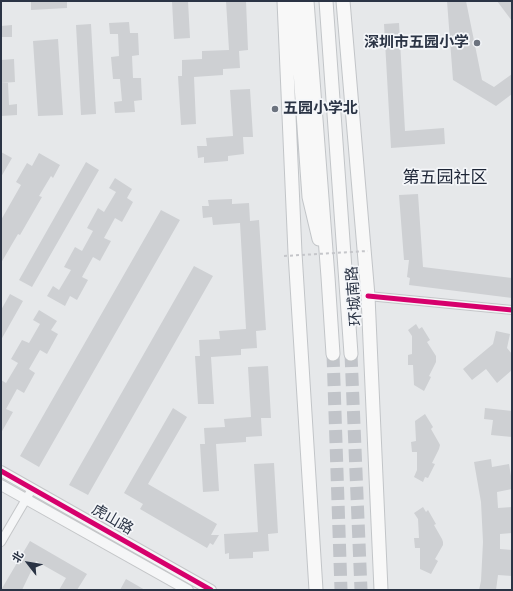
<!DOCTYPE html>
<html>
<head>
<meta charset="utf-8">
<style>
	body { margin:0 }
	#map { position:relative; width:513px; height:591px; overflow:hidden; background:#e6e8ea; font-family:"Titillium Web","Noto Sans SC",sans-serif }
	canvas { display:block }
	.frame { position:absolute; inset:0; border:2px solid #2b3445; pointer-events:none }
	.north { position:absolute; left:8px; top:543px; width:40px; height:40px; -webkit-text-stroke:3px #f4f6f9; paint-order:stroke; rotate:301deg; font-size:11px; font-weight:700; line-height:16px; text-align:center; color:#2b3445 }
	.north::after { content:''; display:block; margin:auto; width:14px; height:18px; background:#2b3445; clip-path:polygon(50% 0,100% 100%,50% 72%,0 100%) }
</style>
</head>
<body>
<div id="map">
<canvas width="513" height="591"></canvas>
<div class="frame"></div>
<div class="north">北</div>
</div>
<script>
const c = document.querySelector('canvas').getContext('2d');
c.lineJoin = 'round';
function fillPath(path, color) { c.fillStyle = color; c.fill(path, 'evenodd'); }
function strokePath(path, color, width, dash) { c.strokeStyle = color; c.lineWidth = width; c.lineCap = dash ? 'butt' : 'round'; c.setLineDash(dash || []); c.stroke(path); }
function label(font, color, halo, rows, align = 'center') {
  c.font = font + ' "Titillium Web","Noto Sans SC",sans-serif'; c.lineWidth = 3.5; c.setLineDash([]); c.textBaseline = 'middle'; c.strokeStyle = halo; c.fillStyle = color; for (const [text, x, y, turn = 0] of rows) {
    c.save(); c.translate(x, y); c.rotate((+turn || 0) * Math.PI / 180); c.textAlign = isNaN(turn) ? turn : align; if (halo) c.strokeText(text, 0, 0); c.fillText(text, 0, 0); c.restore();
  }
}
const building = new Path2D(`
	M 31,1 L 67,1 L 67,8 L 31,10 Z
	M 172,1 L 188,1 L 190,38 L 174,39 Z
	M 226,1 L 246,1 L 248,50 L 239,51 L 240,68 L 223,69 L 223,75 L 194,77 L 196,124 L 181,125 L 178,76 L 182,76 L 182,60 L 202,59 L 202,51 L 229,50 Z
	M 447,1 L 466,1 L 482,80 L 494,87 L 512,74 L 512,94 L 496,106 L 453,80 Z
	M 497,1 L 512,1 L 512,21 Z
	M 129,22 L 130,33 L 138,33 L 139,55 L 132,56 L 133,78 L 141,78 L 142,100 L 134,101 L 135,112 L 115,113 L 114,102 L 122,101 L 120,79 L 113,79 L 111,57 L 119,56 L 118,34 L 110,34 L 109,23 Z
	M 399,23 L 405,131 L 444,128 L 445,144 L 391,148 L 384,24 Z
	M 91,24 L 96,114 L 81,115 L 76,25 Z
	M 12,25 L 12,37 L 1,37 L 1,26 Z
	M 58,39 L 63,115 L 38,116 L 33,41 Z
	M 14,59 L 15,82 L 1,83 L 1,60 Z
	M 1,83 L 8,83 L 9,105 L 17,104 L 17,115 L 1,116 Z
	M 250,89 L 253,137 L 243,137 L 244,154 L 228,156 L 228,161 L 204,163 L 204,157 L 198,158 L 197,146 L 207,146 L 206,138 L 233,136 L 230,90 Z
	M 1,152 L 12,158 L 1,177 Z
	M 39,153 L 60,165 L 53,178 L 51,176 L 39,196 L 42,197 L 20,235 L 18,234 L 1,263 L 1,220 L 21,185 L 16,182 L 27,163 L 32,166 Z
	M 86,162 L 99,170 L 32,287 L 19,280 Z
	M 115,178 L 132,189 L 127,198 L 133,202 L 122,222 L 115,218 L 104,238 L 111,241 L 100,261 L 93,257 L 82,277 L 88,280 L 77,300 L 70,296 L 65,306 L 47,296 L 53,286 L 59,290 L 71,270 L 64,267 L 75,247 L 82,251 L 93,231 L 87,228 L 98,208 L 104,212 L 116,192 L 109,188 Z
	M 418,194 L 423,267 L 512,278 L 512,298 L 409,285 L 410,278 L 407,277 L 409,260 L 404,260 L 399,195 Z
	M 232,199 L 232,204 L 249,203 L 250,221 L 259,220 L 266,330 L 256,331 L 257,348 L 241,349 L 241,355 L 211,357 L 214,404 L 198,404 L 195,356 L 200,356 L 199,340 L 220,339 L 219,331 L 246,329 L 240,223 L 213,225 L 212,217 L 203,218 L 202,206 L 209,206 L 208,200 Z
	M 161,210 L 180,220 L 39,467 L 20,456 Z
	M 194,266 L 213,276 L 88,495 L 69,485 Z
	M 10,294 L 23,301 L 1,340 L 1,310 Z
	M 39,310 L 57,321 L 51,330 L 58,334 L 47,354 L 40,350 L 29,369 L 35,373 L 24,393 L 17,389 L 6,409 L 13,412 L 1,433 L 1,380 L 6,383 L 18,363 L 11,359 L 22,340 L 29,343 L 40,324 L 33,320 Z
	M 416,324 L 419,329 L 422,327 L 430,340 L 427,342 L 436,356 L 436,362 L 429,376 L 431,377 L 424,391 L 414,385 L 413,365 L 408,365 L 408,355 L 412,354 L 412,336 L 408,330 Z
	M 496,331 L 510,334 L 507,348 L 512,354 L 512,370 L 497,383 L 486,369 L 472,380 L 463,369 L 493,344 Z
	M 268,366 L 271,418 L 261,418 L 262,436 L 246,437 L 246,442 L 216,444 L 219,491 L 203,492 L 200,444 L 205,444 L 204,428 L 225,427 L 224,419 L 251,417 L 248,367 Z
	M 173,408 L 187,417 L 148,484 L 217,524 L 211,535 L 219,535 L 213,545 L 210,543 L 207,548 L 140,509 L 143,504 L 124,493 Z
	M 485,408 L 512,411 L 512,437 L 491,435 L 493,420 L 484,419 Z
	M 425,414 L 433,427 L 431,429 L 439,443 L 440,445 L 439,449 L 432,463 L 435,464 L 428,478 L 425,477 L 423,482 L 414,477 L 417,470 L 417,452 L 412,452 L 411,442 L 416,441 L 415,421 Z
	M 491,459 L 492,467 L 509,464 L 512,482 L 512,489 L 497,492 L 498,508 L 512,507 L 512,533 L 500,534 L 500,549 L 512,550 L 512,576 L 498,575 L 496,590 L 479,590 L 481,581 L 483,542 L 481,502 L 474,462 Z
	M 274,463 L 278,533 L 268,534 L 269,551 L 253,552 L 253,558 L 229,559 L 229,553 L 225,554 L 224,534 L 258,532 L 254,464 Z
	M 423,507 L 426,512 L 428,510 L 436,524 L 434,525 L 442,539 L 443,542 L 443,545 L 435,559 L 438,561 L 431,574 L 420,569 L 420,548 L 415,548 L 414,538 L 419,538 L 418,519 L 414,513 Z
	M 30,541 L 87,574 L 77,590 L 59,590 L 66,578 L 36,561 L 22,590 L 1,590 Z
	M 126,579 L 145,590 L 120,590 Z`);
const primaryTunnel = new Path2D(`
	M 333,354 L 341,590
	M 351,354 L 361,590`);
const minor = new Path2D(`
	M 368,296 L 512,310
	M 1,542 L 32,489`);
const tertiary = new Path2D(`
	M 1,471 L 211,590
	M 1,485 L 188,590`);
const primary = new Path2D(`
	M 284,1 L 295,253 L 316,590
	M 295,1 L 309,197 L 319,239
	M 307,1 L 328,277 L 333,354
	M 326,1 L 351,354
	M 343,1 L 368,296 L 381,590`);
const pathBridge = new Path2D(`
	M 284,256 L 368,251`);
const cycleway = new Path2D(`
	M 368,296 L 512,310
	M 1,471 L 211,590`);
const markers = [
	[477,43,4,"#6c737f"],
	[275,109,4,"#6c737f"]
];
const poiNames = [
	["深圳市五园小学",469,43],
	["五园小学北",283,109,"left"]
];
const streetNames = [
	["环城南路",355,296,-94],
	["虎山路",112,520,30]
];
const quarterNames = [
	["第五园社区",445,179]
];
fillPath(building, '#ced0d3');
strokePath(primaryTunnel, '#c1c4c9', 13, [13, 6]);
strokePath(minor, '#c4c6c8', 10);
strokePath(tertiary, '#c4c6c8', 12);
strokePath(primary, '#c2c5c8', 15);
strokePath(minor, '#f5f6f7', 8);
strokePath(tertiary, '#f5f6f7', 10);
strokePath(primary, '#f8f8f8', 13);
strokePath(pathBridge, '#c5c6ca', 2, [3, 3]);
strokePath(cycleway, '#d6006c', 5);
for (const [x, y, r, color] of markers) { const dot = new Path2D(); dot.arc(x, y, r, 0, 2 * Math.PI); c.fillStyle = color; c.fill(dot); strokePath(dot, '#f4f6f9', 1.5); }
label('bold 15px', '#2b3445', '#f4f6f9', poiNames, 'right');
label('15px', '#2b3445', '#f4f6f9', streetNames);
label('17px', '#1d2536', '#f4f6f9', quarterNames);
</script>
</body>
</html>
